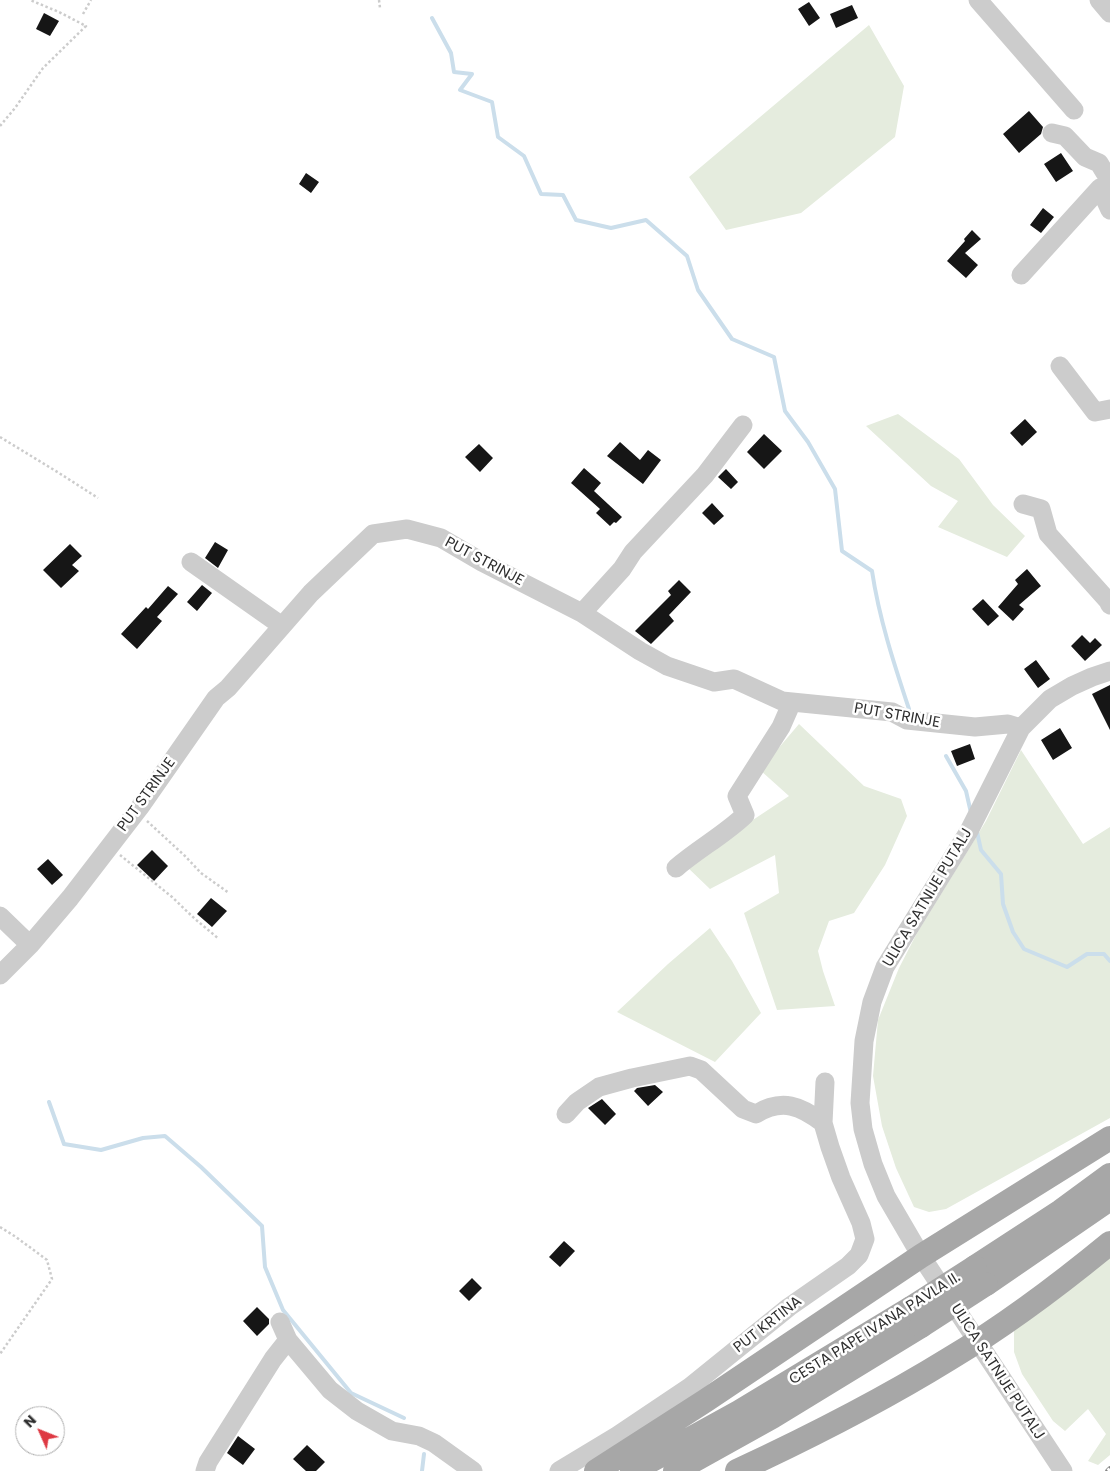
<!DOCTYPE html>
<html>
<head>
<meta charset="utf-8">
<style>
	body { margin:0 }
	#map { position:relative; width:1110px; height:1471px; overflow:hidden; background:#fff; font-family:Poppins,sans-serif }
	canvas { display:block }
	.north { position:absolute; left:15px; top:1406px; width:50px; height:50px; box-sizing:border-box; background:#fff; border:1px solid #acacac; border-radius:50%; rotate:314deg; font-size:14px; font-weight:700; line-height:20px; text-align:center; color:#2f2f2f }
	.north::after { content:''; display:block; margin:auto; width:18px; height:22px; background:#de3943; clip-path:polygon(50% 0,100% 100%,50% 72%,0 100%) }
</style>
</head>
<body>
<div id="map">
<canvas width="1110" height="1471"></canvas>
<div class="north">N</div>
</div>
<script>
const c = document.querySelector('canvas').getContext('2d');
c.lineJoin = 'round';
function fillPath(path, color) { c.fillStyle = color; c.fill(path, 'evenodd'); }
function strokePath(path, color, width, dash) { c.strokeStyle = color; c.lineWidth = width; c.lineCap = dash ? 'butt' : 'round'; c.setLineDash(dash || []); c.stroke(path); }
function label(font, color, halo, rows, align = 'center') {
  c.font = font + ' Poppins,sans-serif'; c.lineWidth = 5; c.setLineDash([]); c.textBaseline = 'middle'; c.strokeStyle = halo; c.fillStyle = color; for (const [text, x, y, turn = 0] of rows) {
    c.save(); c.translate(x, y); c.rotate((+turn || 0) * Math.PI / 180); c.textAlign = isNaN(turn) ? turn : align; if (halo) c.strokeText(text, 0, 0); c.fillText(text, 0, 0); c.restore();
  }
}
const green = new Path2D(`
	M 869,25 L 904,86 L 895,137 L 801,213 L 726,230 L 689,177 Z
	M 898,414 L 959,459 L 993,505 L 1025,536 L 1007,557 L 938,527 L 958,501 L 931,486 L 866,426 Z
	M 799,724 L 864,786 L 901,799 L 907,816 L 885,865 L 854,913 L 829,921 L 818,951 L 823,971 L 835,1006 L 777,1010 L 744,913 L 779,893 L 775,855 L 710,889 L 685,865 L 789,796 L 760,770 Z
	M 1021,750 L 1083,844 L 1110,827 L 1110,1118 L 946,1209 L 929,1212 L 914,1207 L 896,1168 L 882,1126 L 873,1076 L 878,1020 L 899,968 L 917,933 L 986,821 Z
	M 710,928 L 732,961 L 761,1013 L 715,1062 L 617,1012 L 668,964 Z
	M 1110,1253 L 1110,1455 L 1098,1465 L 1088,1461 L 1106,1434 L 1088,1409 L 1065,1431 L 1053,1421 L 1022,1374 L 1014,1352 L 1014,1326 Z`);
const stream = new Path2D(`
	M 432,18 L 451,53 L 454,72 L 472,74 L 460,90 L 492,102 L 498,137 L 524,156 L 541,194 L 563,195 L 576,220 L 611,228 L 646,220 L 687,256 L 698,290 L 732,339 L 774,357 L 785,411 L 808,442 L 835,489 L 842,551 L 872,571 C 879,618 894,664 909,709
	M 946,756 L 966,791 L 971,813
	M 977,832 L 981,850 L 1001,874 L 1003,904 L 1013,932 L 1024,949 L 1067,967 L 1087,954 L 1104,954 L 1110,961
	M 49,1102 L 64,1144 L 101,1150 L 143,1138 L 165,1136 L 201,1167 L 262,1226 L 265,1267 L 283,1310 L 351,1393 L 404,1418
	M 422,1471 L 424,1454`);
const building = new Path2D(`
	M 809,2 L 820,18 L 809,26 L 798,9 Z
	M 852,5 L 858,18 L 836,28 L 830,14 Z
	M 44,13 L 59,21 L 50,36 L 36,29 Z
	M 1029,111 L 1043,127 L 1041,134 L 1019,153 L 1003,134 Z
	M 1061,153 L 1073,171 L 1056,182 L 1044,164 Z
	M 306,173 L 319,182 L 311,193 L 299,184 Z
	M 1043,208 L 1054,217 L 1041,233 L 1030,225 Z
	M 972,230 L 981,239 L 965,253 L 978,265 L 966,278 L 947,261 L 965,241 L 964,239 Z
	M 1025,419 L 1037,432 L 1022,446 L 1010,433 Z
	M 764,434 L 782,451 L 764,469 L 747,452 Z
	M 620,442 L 640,460 L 648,450 L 661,460 L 643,484 L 607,456 Z
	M 479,444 L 493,458 L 480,472 L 465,457 Z
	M 584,468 L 601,483 L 594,491 L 622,517 L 616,523 L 614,522 L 610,526 L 596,513 L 600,509 L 571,483 Z
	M 726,469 L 738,482 L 731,489 L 718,477 Z
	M 712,503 L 724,516 L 714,525 L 702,513 Z
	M 215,542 L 228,550 L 218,568 L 205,558 Z
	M 70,544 L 82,556 L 72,565 L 79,571 L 61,588 L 43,570 Z
	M 1027,569 L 1041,586 L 1019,605 L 1024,609 L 1013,621 L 998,607 L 1018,584 L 1015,580 Z
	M 679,580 L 691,592 L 669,615 L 674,621 L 651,644 L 635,631 L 671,595 L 668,591 Z
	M 202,585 L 212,593 L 197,611 L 187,602 Z
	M 168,586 L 178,594 L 157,617 L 162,621 L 137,649 L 121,634 L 146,607 L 148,609 Z
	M 983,599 L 999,616 L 988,626 L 972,609 Z
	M 1082,635 L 1090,643 L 1095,638 L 1102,645 L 1085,661 L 1071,646 Z
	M 1036,660 L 1050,679 L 1038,688 L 1024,669 Z
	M 1110,685 L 1110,730 L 1092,694 Z
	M 1060,728 L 1072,748 L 1053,760 L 1041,740 Z
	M 970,744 L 975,759 L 957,766 L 951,751 Z
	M 152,850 L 168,866 L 154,881 L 137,865 Z
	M 48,859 L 63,875 L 52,885 L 37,869 Z
	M 211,898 L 227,911 L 212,927 L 197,914 Z
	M 655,1085 L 663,1092 L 648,1106 L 634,1091 L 637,1088 Z
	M 602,1099 L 616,1114 L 605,1125 L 588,1108 Z
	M 564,1241 L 575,1251 L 560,1267 L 549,1257 Z
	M 472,1278 L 482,1288 L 469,1301 L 459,1291 Z
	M 257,1307 L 269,1319 L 269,1324 L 257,1336 L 243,1321 Z
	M 238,1436 L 255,1449 L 243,1465 L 227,1453 Z
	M 307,1445 L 325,1462 L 316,1471 L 306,1471 L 293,1459 Z`);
const path = new Path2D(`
	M 379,0 L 380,8
	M 83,14 L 91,0
	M 0,126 L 15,108 L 43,68 L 86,26 L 59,12 L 30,0
	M 0,437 L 59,473 L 98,498
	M 147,821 L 185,856 L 201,873 L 229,893
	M 120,855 L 172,897 L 195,919 L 219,939
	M 0,1227 L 16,1237 L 47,1260 L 52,1279 L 0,1354`);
const minor = new Path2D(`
	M 978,0 L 1074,110
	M 1099,0 L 1110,13
	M 1052,133 L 1065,136 L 1085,157 L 1099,163 L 1110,181
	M 1021,275 L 1100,188 L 1110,210
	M 1060,366 L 1095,412 L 1110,409
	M 1023,504 L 1041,509 L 1048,534 L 1108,601 L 1110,605
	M 191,562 L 282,626
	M 582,613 L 622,569 L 633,552 L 705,475 L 743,425
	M 676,868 C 698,849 724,835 745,815 L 737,796 L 781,727 L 792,702
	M 0,916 L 30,945 L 70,898 L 140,807 L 216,698 L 228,688 L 311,593 L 373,534 L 407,529 L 441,538 L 482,562 L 582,613 L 640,651 L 667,666 L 714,682 L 734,679 L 782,701 L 892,712 L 907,720 L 975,727 L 1008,724 L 1021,728
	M 0,975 L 30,945
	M 566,1114 L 577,1102 L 599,1087 L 632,1078 L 690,1066 L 701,1070 L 743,1109 L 756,1114 C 782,1098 801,1106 823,1123
	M 280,1322 L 288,1340 L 330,1390 L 357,1411 L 392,1431 L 419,1436 L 434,1443 L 473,1471
	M 205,1471 L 208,1462 L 273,1359 L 288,1340
	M 559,1471 L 617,1436 L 690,1387 L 789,1307 L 848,1266 L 859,1255 L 865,1239 L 861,1223 L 841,1178 L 830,1147 L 823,1123 L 825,1082
	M 1063,1471 L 921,1256 L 886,1196 L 873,1164 L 863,1129 L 860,1103 L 864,1041 L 872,1002 L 885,967 L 969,831 L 1021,728 L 1050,699 L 1072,686 L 1092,677 L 1110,671`);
const major = new Path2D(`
	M 975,1267 L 1061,1211 L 1110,1175
	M 986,1284 L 1110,1199
	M 596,1471 L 705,1401 L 921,1256 L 1110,1138
	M 632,1471 L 739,1412 L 911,1308
	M 675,1471 L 772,1417 L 921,1326
	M 737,1471 C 810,1437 881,1401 949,1359 C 1006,1325 1059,1285 1110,1243`);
const rail = new Path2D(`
	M 1108,1471 L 1110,1469`);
const majorBridge = new Path2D(`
	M 911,1308 L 975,1267
	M 921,1326 L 986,1284`);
const streetNames = [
	["PUT STRINJE",484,562,28],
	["PUT STRINJE",897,716,10],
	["PUT STRINJE",147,795,-54],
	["ULICA SATNIJE PUTALJ",928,898,-59],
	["PUT KRTINA",768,1325,-38],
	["CESTA PAPE IVANA PAVLA II.",875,1329,-32],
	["ULICA SATNIJE PUTALJ",997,1372,57]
];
fillPath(green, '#e5ecde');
strokePath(stream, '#cbdeeb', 4);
fillPath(building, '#161616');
strokePath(path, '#ccc', 2.5, [2.5, 2.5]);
strokePath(minor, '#ccc', 19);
strokePath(major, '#a7a7a7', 24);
strokePath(rail, '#848484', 5.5);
strokePath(rail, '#fff', 4, [11]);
strokePath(majorBridge, '#a7a7a7', 24);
label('15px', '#2f2f2f', '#fff', streetNames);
</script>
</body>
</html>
